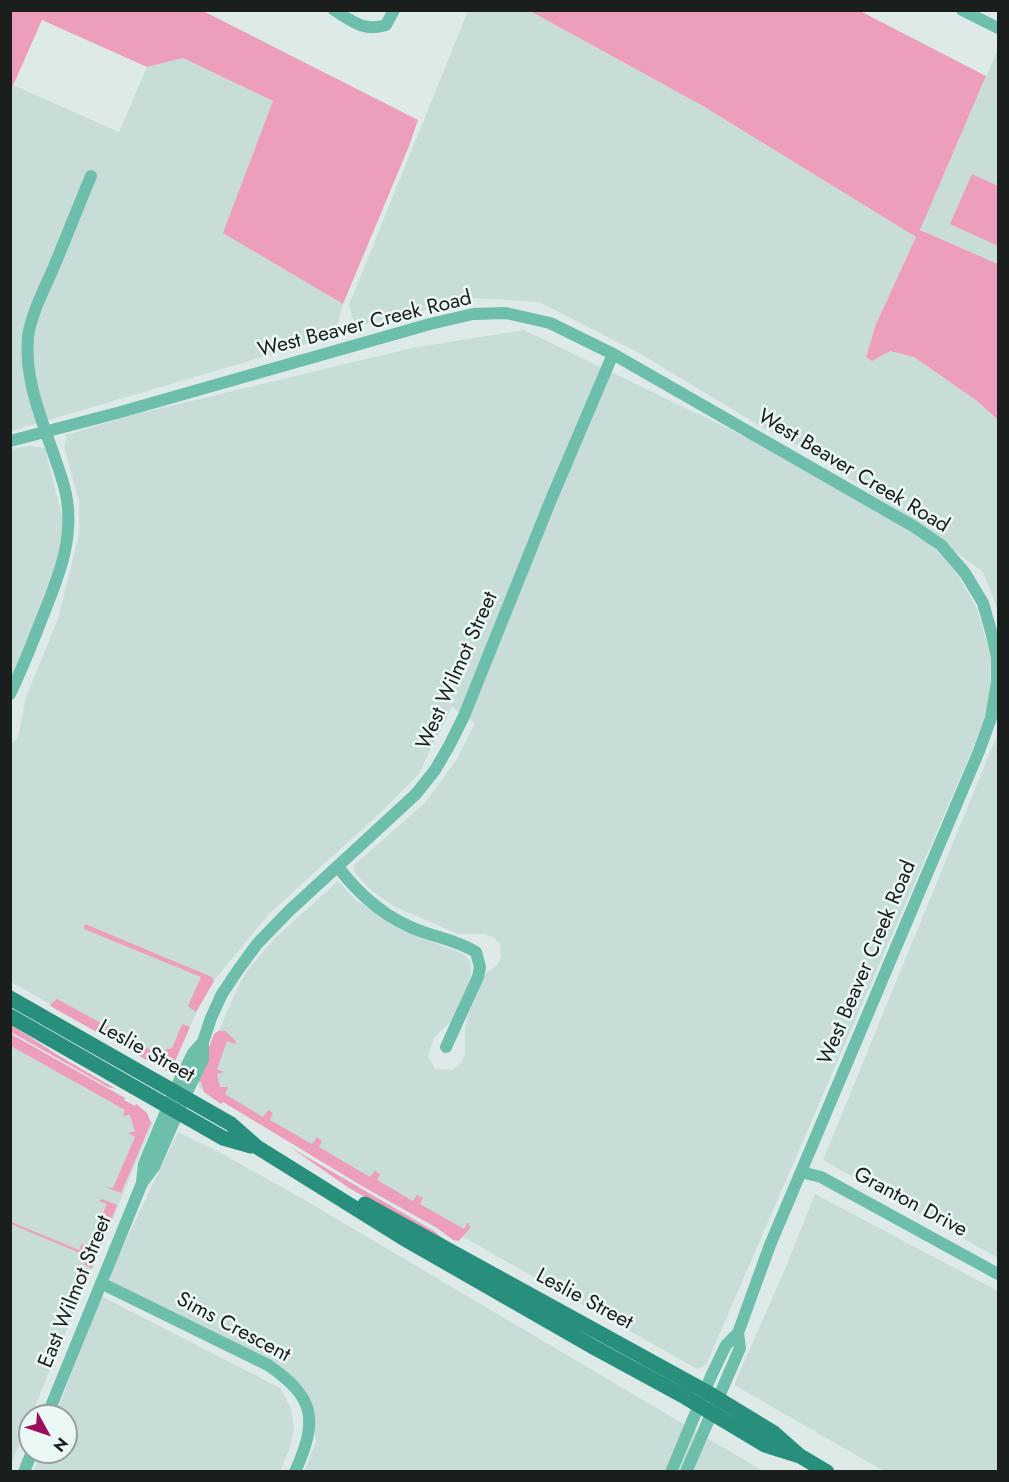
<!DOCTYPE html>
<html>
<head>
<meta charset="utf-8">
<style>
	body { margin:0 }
	#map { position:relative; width:1009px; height:1482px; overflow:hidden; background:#deeae7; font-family:Jost,sans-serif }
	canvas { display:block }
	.frame { position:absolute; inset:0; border:12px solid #1a1e1d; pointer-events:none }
	.north { position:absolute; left:18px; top:1404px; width:60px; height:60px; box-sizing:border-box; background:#ebf7f4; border:2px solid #97a09e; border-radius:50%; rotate:130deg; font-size:16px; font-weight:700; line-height:24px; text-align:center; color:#1a1e1d }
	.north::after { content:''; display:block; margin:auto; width:21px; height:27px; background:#9b0c5d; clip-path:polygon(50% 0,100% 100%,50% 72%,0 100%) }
</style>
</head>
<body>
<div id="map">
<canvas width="1009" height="1482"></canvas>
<div class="frame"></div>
<div class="north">N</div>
</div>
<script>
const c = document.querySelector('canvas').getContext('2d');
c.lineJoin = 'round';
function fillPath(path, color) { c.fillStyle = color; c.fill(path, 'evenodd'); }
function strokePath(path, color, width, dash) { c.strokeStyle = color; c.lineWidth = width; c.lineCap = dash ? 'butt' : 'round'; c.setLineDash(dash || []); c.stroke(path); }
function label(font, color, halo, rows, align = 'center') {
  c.font = font + ' Jost,sans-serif'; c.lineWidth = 5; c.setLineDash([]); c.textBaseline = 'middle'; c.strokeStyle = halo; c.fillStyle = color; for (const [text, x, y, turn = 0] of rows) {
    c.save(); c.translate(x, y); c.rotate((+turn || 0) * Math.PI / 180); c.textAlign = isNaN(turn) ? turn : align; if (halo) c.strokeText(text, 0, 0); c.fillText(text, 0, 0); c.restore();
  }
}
const built = new Path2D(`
	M 468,11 L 530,11 L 703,106 L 916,237 L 876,324 L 866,357 L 872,361 L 890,350 L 914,357 L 977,401 L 998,420 L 998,610 L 983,572 L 904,514 L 805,450 L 765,429 L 639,353 L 539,302 L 474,298 L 355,327 L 349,305 Z
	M 998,49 L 998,264 L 920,230 Z
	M 183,58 L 273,101 L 224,233 L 343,304 L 334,336 L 11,431 L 10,91 L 13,85 L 119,132 L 147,67 Z
	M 524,330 L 758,443 L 929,542 L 957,573 L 977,609 L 991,656 L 989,707 L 973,748 L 706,1365 L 697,1369 L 201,1089 L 196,1083 L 237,989 L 247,971 L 275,938 L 338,881 L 356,900 L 397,928 L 463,954 L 470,961 L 471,976 L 454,1018 L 434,1038 L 428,1056 L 435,1069 L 453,1070 L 461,1063 L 465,1055 L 465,1030 L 468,1015 L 486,973 L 498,964 L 501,955 L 500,944 L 493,937 L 483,934 L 458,934 L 395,907 L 372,891 L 355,873 L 354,865 L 425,803 L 457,759 L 475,723 L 452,707 L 418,775 L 379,814 L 269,914 L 216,978 L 198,1009 L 170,1071 L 11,982 L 11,744 L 18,738 L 26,697 L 58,619 L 79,534 L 79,502 L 64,446 L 67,438 L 65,435 L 137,414 L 412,348 Z
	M 30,446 L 45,448 L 63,520 L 57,566 L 11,679 L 11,449 Z
	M 998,733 L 998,1258 L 823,1160 Z
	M 11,1042 L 153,1122 L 11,1464 Z
	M 178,1132 L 221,1153 L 303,1199 L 763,1471 L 304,1471 L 316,1442 L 305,1390 L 277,1363 L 116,1284 L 110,1279 L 111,1271 Z
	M 815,1194 L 998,1291 L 998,1471 L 884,1471 L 734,1385 L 785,1269 Z
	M 101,1296 L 280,1388 L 291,1408 L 294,1429 L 289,1450 L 280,1471 L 33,1472 L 41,1452 L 66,1452 L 66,1416 L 55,1416 Z`);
const green = new Path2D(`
	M 11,10 L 203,11 L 418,120 L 409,146 L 343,304 L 223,233 L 273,101 L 183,58 L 147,67 L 42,20 L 11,90 Z
	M 530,11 L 860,11 L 986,76 L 920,230 L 998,264 L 998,420 L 977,401 L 914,357 L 890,351 L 872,361 L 866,357 L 876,324 L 916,237 L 703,106 Z
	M 972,174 L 998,186 L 998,246 L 950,224 Z
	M 85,924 L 212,977 L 214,981 L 196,1012 L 188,1006 L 201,977 L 84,929 Z
	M 57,999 L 156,1053 L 172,1048 L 182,1024 L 190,1027 L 173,1066 L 166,1071 L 52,1007 L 50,1005 Z
	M 11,1025 L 61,1057 L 116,1089 L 108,1087 L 11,1032 Z
	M 218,1031 L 225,1031 L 236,1041 L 235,1044 L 227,1041 L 217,1069 L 224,1072 L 217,1074 L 220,1087 L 228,1087 L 225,1094 L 263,1117 L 268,1110 L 273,1113 L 270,1120 L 312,1144 L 317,1137 L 322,1141 L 319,1147 L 370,1177 L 375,1171 L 380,1174 L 377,1180 L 413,1201 L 417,1195 L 423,1198 L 420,1204 L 464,1229 L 467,1223 L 469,1224 L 470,1228 L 459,1241 L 453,1240 L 437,1228 L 362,1186 L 233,1108 L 223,1102 L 221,1104 L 204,1092 L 201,1082 L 197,1080 L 214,1034 Z
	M 11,1034 L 125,1098 L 124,1100 L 135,1106 L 136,1104 L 147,1113 L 151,1123 L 121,1193 L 105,1187 L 113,1188 L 135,1137 L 128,1133 L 135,1131 L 130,1115 L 123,1116 L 125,1110 L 11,1046 Z
	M 290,1147 L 434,1231 L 450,1244 L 448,1244 L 349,1188 Z
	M 102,1199 L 117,1205 L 92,1268 L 84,1265 L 87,1256 L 11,1224 L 11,1222 L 79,1250 L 82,1244 L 89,1246 L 107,1204 L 99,1201 Z`);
const minor = new Path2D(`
	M 334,10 C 352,21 364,32 386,25 L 394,10
	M 962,10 L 998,28
	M 10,441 L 117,413 L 430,324 L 473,314 L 506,313 L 550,323 L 613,354 L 913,526 L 941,545 L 965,573 L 983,603 L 991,631 L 997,657 L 997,682 L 991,718 L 979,751 L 770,1245 L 738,1333 L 726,1345 L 712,1374 L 671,1472
	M 10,694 C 22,669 32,644 42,618 C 59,576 77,533 64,486 C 51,439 23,388 28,337 C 31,314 44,290 53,269 C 66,238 78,207 91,176
	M 338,867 C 360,896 388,920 423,932 C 441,938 460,942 476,952 L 480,967 L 478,977 L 446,1047
	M 801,1172 L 821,1177 L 998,1274
	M 142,1182 L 144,1164 L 174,1092 L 193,1053 L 203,1042
	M 101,1283 L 268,1365 C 316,1398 318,1420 295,1472
	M 47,1416 L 142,1183 L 154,1167 L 184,1098 L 203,1059 L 203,1042 L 211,1018 L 222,994 L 238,970 L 257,944 L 289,911 L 416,794 L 435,770 L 449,746 L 464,716 L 550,502 L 613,354
	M 24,1472 L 32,1452
	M 686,1472 L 740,1348 L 738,1333`);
const major = new Path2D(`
	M 10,998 L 231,1124 L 257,1147 L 403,1238 L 595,1348 L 685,1397 L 765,1445 L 800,1456
	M 10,1016 L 223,1138 L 251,1146
	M 365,1204 L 705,1391 L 774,1433 L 800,1456 L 827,1472`);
const streetNames = [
	["West Beaver Creek Road",365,325,-14],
	["West Beaver Creek Road",853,472,31],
	["West Wilmot Street",458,671,-66],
	["West Beaver Creek Road",868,963,-67],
	["Leslie Street",146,1052,29],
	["Granton Drive",910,1203,28],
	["East Wilmot Street",76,1292,-68],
	["Leslie Street",584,1300,28],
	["Sims Crescent",233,1328,28]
];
fillPath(built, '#c9ddd8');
fillPath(green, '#ed9ebd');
strokePath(minor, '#6dbfac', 12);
strokePath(major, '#278f7b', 15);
label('21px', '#1a1e1d', '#ebf7f4', streetNames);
</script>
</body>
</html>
